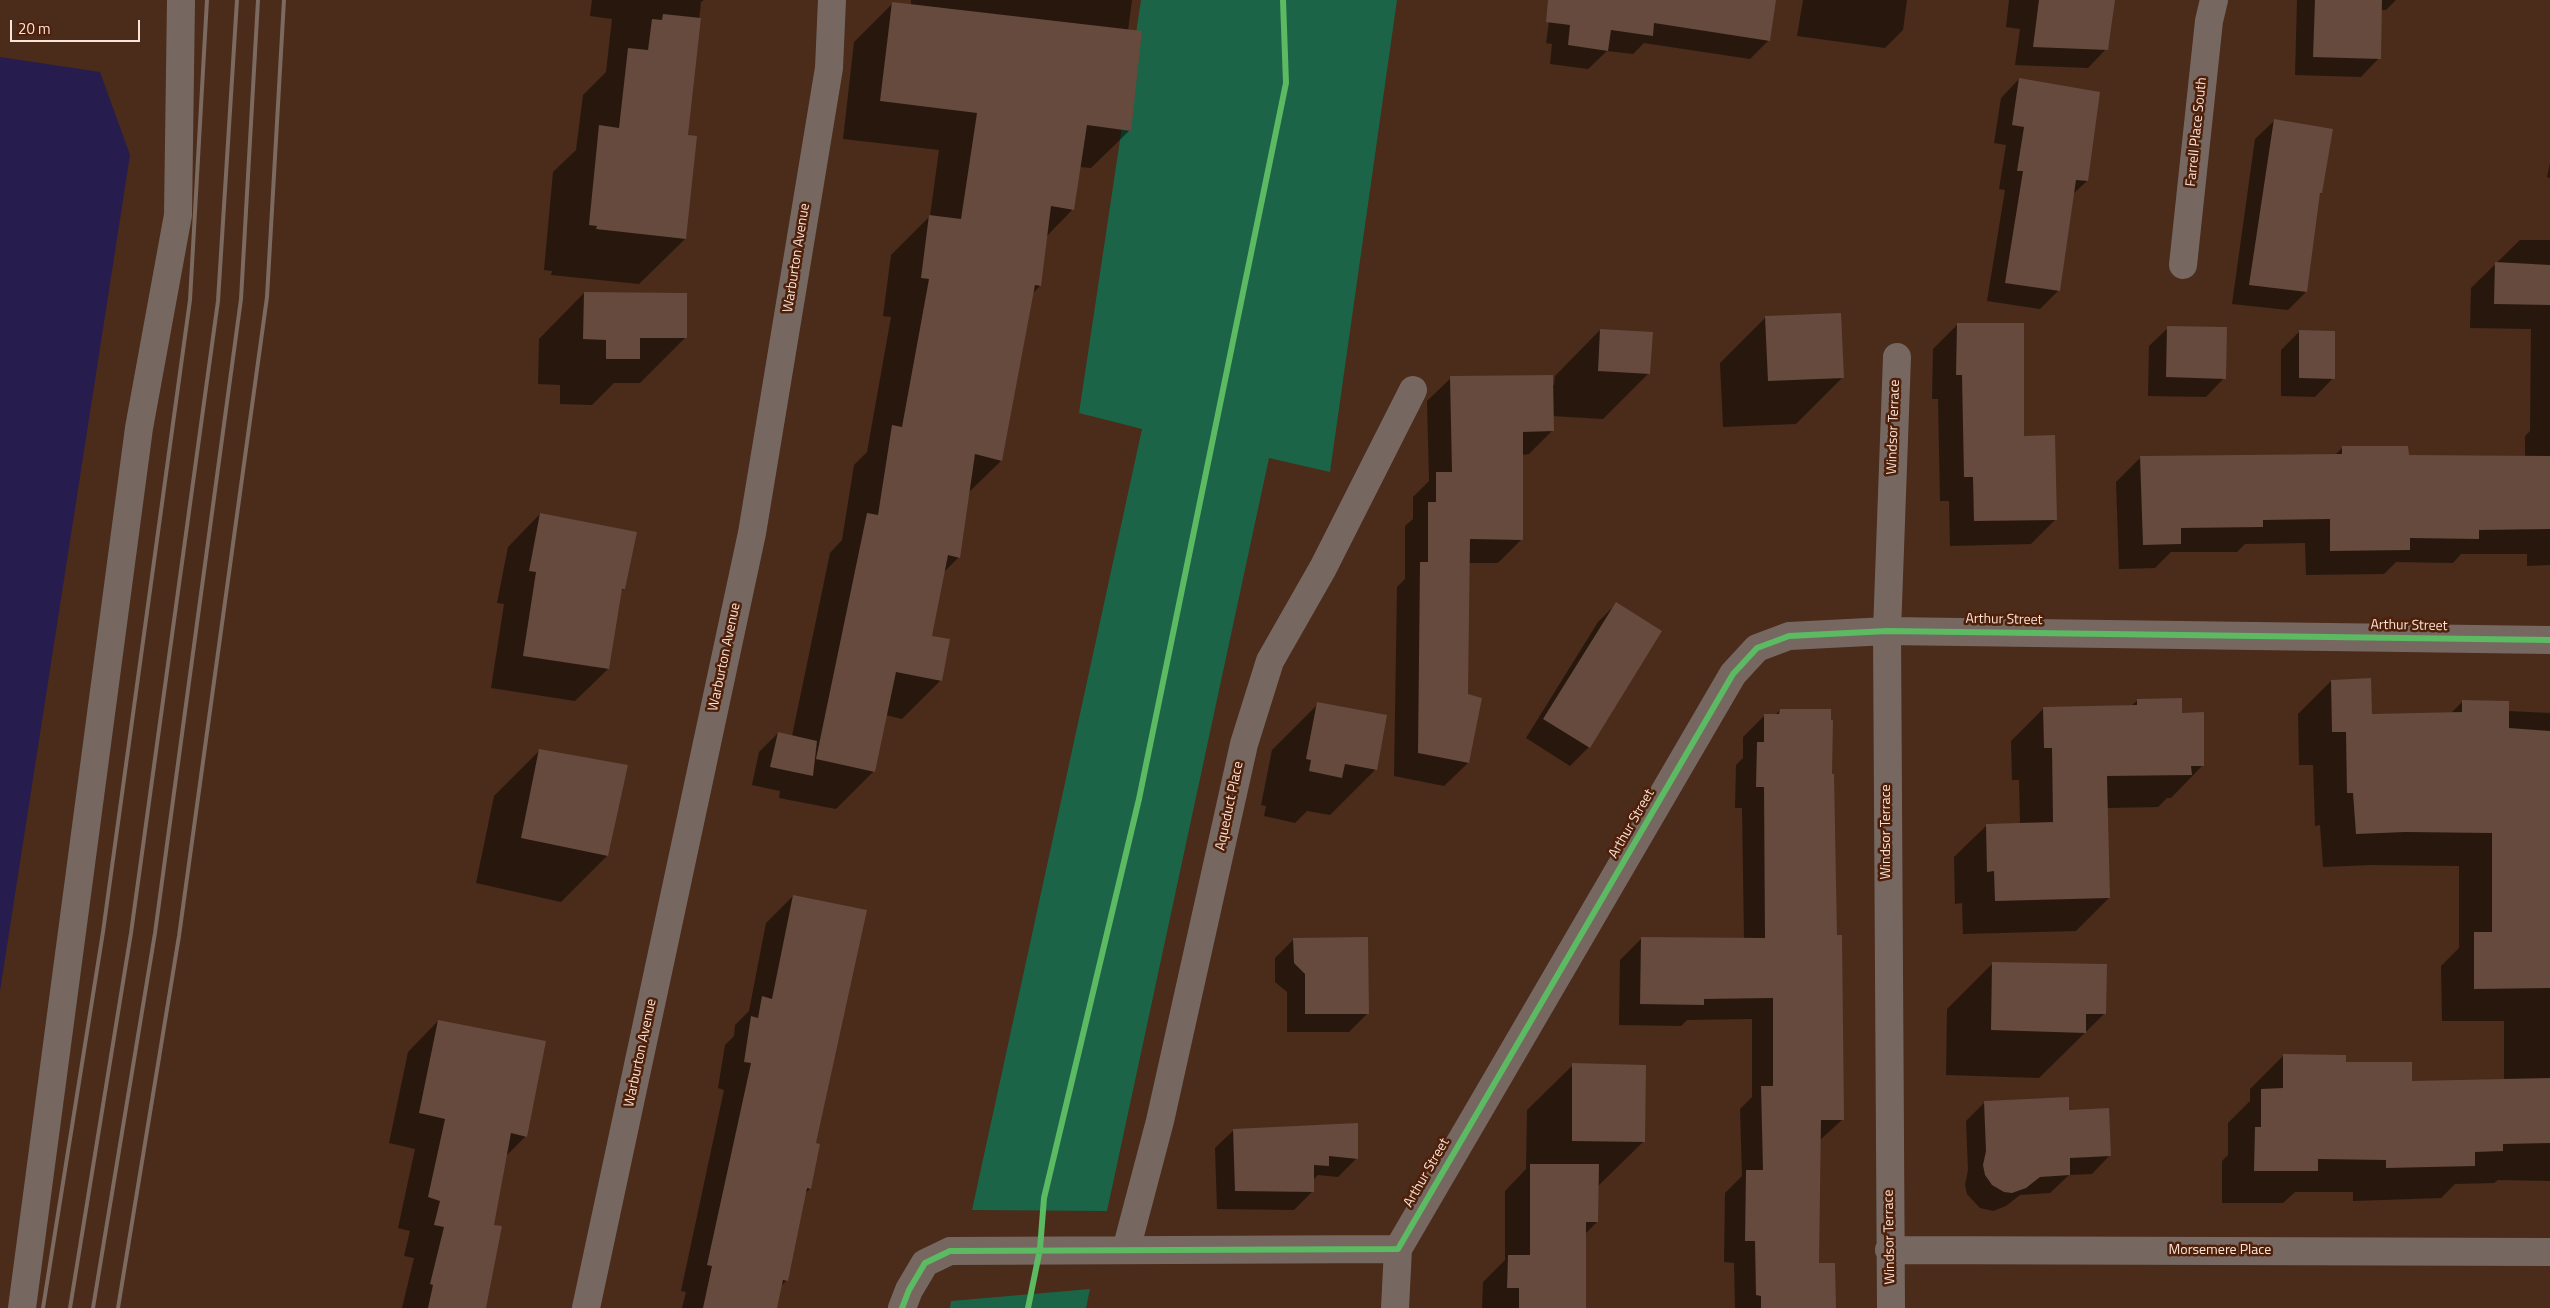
<!DOCTYPE html>
<html>
<head>
<meta charset="utf-8">
<style>
	body { margin:0 }
	#map { position:relative; width:2550px; height:1308px; overflow:hidden; background:#4b2b1a; font-family:"Titillium Web",sans-serif }
	canvas { display:block }
	.scale { position:absolute; left:10px; top:20px; width:130px; height:22px; box-sizing:border-box; border:2px solid #fae3d9; border-top:0; padding-left:6px; font-size:15px; line-height:18px; white-space:nowrap; color:#fae3d9; -webkit-text-stroke:4px #4e200a; paint-order:stroke }
</style>
</head>
<body>
<div id="map">
<canvas width="2550" height="1308"></canvas>
<div class="scale">20 m</div>
</div>
<script>
const c = document.querySelector('canvas').getContext('2d');
c.lineJoin = 'round';
function fillPath(path, color) { c.fillStyle = color; c.fill(path, 'evenodd'); }
function strokePath(path, color, width, dash) { c.strokeStyle = color; c.lineWidth = width; c.lineCap = dash ? 'butt' : 'round'; c.setLineDash(dash || []); c.stroke(path); }
function label(font, color, halo, rows, align = 'center') {
  c.font = font + ' "Titillium Web",sans-serif'; c.lineWidth = 5; c.setLineDash([]); c.textBaseline = 'middle'; c.strokeStyle = halo; c.fillStyle = color; for (const [text, x, y, turn = 0] of rows) {
    c.save(); c.translate(x, y); c.rotate((+turn || 0) * Math.PI / 180); c.textAlign = isNaN(turn) ? turn : align; if (halo) c.strokeText(text, 0, 0); c.fillText(text, 0, 0); c.restore();
  }
}
const green = new Path2D(`
	M 1141,0 L 1397,0 L 1330,472 L 1269,458 L 1107,1211 L 972,1210 L 1142,429 L 1079,413 Z
	M 1090,1289 L 1086,1308 L 950,1308 L 951,1301 Z`);
const water = new Path2D(`
	M 0,57 L 100,72 L 130,155 L 0,991 Z`);
const shadow = new Path2D(`
	M 592,0 L 704,0 L 701,2 L 687,136 L 685,239 L 639,284 L 551,275 L 552,271 L 544,270 L 553,172 L 576,150 L 583,95 L 606,72 L 612,19 L 590,16 Z
	M 911,0 L 1132,0 L 1128,31 L 1130,130 L 1091,168 L 1079,167 L 1073,209 L 1046,237 L 1040,286 L 1032,294 L 1001,461 L 968,493 L 959,557 L 943,573 L 930,637 L 941,680 L 902,719 L 886,715 L 874,771 L 836,809 L 779,798 L 780,791 L 752,785 L 759,752 L 778,733 L 792,736 L 830,553 L 842,540 L 854,465 L 867,452 L 891,317 L 883,316 L 891,255 L 930,216 L 939,150 L 843,139 L 854,42 L 893,3 L 911,5 Z
	M 1552,0 L 1774,0 L 1768,41 L 1750,59 L 1644,43 L 1633,54 L 1607,51 L 1588,69 L 1550,64 L 1552,44 L 1546,43 Z
	M 1803,0 L 1907,0 L 1903,30 L 1885,48 L 1797,36 Z
	M 2009,0 L 2113,0 L 2106,49 L 2088,68 L 2015,65 L 2020,29 L 2006,27 Z
	M 2297,0 L 2396,0 L 2386,10 L 2381,10 L 2379,58 L 2361,77 L 2295,75 Z
	M 2019,79 L 2087,181 L 2073,194 L 2059,290 L 2040,309 L 1987,301 L 2005,190 L 1999,189 L 2006,145 L 1994,143 L 2001,98 Z
	M 2274,121 L 2321,193 L 2318,196 L 2306,292 L 2288,310 L 2232,304 L 2255,139 Z
	M 2550,163 L 2550,178 L 2547,177 Z
	M 2520,240 L 2550,240 L 2550,565 L 2527,566 L 2527,554 L 2461,554 L 2453,563 L 2396,562 L 2384,574 L 2306,575 L 2305,543 L 2245,544 L 2237,552 L 2171,552 L 2155,568 L 2119,569 L 2116,482 L 2141,457 L 2335,455 L 2342,448 L 2407,456 L 2525,457 L 2525,436 L 2530,431 L 2531,329 L 2470,328 L 2471,288 Z
	M 584,293 L 685,338 L 640,383 L 614,383 L 592,405 L 560,404 L 560,385 L 538,384 L 539,339 Z
	M 1766,317 L 1842,378 L 1796,424 L 1723,427 L 1720,363 Z
	M 1957,325 L 2023,437 L 2055,520 L 2031,544 L 1950,546 L 1949,501 L 1940,501 L 1938,399 L 1932,399 L 1933,349 Z
	M 2168,328 L 2224,378 L 2206,397 L 2148,396 L 2149,346 Z
	M 1600,330 L 1649,373 L 1603,419 L 1552,416 L 1552,431 L 1529,454 L 1522,455 L 1522,539 L 1498,563 L 1468,563 L 1468,763 L 1444,786 L 1394,776 L 1397,587 L 1405,579 L 1405,526 L 1413,519 L 1413,497 L 1429,481 L 1427,401 L 1451,378 L 1554,385 L 1555,376 Z
	M 2300,331 L 2333,378 L 2315,397 L 2281,396 L 2281,350 Z
	M 540,514 L 624,589 L 620,592 L 608,669 L 575,701 L 491,688 L 504,604 L 497,603 L 508,547 Z
	M 1616,604 L 1589,747 L 1570,766 L 1526,738 L 1598,622 Z
	M 2331,681 L 2370,715 L 2451,713 L 2463,701 L 2508,711 L 2550,713 L 2550,1181 L 2498,1180 L 2494,1183 L 2455,1184 L 2441,1198 L 2353,1201 L 2353,1192 L 2295,1192 L 2283,1203 L 2222,1203 L 2222,1161 L 2228,1155 L 2228,1123 L 2250,1101 L 2250,1089 L 2284,1055 L 2344,1063 L 2411,1082 L 2504,1080 L 2504,1021 L 2442,1021 L 2441,966 L 2459,948 L 2459,866 L 2371,865 L 2323,867 L 2320,825 L 2315,826 L 2313,765 L 2299,765 L 2298,714 Z
	M 2138,700 L 2180,714 L 2203,765 L 2171,798 L 2167,798 L 2158,807 L 2107,808 L 2109,898 L 2076,931 L 1963,934 L 1962,903 L 1955,904 L 1954,857 L 1987,825 L 2020,824 L 2019,780 L 2012,780 L 2011,741 L 2044,708 L 2131,706 Z
	M 1318,704 L 1376,769 L 1330,815 L 1307,811 L 1295,823 L 1264,816 L 1266,806 L 1261,805 L 1272,750 Z
	M 1780,710 L 1836,936 L 1843,1119 L 1819,1141 L 1818,1264 L 1835,1308 L 1735,1308 L 1734,1263 L 1724,1262 L 1725,1193 L 1742,1176 L 1740,1109 L 1752,1097 L 1752,1019 L 1687,1020 L 1681,1026 L 1619,1025 L 1620,960 L 1641,939 L 1744,939 L 1742,808 L 1735,808 L 1736,765 L 1743,758 L 1743,737 L 1765,715 L 1775,715 Z
	M 540,750 L 626,766 L 607,856 L 561,902 L 476,883 L 494,796 Z
	M 793,896 L 815,1144 L 810,1189 L 804,1194 L 787,1280 L 780,1287 L 776,1308 L 682,1308 L 686,1292 L 681,1291 L 724,1090 L 718,1088 L 725,1045 L 734,1036 L 735,1025 L 749,1011 L 766,923 Z
	M 1294,939 L 1368,1013 L 1349,1032 L 1287,1032 L 1287,992 L 1275,982 L 1275,958 Z
	M 1993,963 L 2105,1013 L 2039,1078 L 1946,1075 L 1947,1009 Z
	M 438,1021 L 526,1136 L 505,1157 L 492,1226 L 484,1308 L 402,1308 L 414,1258 L 404,1256 L 410,1231 L 398,1228 L 415,1149 L 389,1143 L 408,1052 Z
	M 1573,1065 L 1644,1141 L 1597,1187 L 1597,1222 L 1585,1234 L 1584,1308 L 1482,1308 L 1483,1282 L 1505,1260 L 1505,1191 L 1526,1169 L 1527,1110 Z
	M 1985,1102 L 2110,1155 L 2092,1174 L 2069,1175 L 2050,1193 L 2020,1195 L 2006,1206 L 1993,1211 L 1980,1208 L 1967,1194 L 1965,1185 L 1968,1170 L 1966,1121 Z
	M 1234,1130 L 1357,1158 L 1338,1177 L 1318,1175 L 1313,1180 L 1313,1191 L 1294,1210 L 1217,1209 L 1215,1148 Z`);
const building = new Path2D(`
	M 1548,0 L 1776,0 L 1770,41 L 1654,23 L 1653,36 L 1611,30 L 1608,51 L 1568,45 L 1570,25 L 1546,22 Z
	M 2039,0 L 2115,0 L 2108,50 L 2033,47 Z
	M 2315,0 L 2382,0 L 2381,59 L 2313,57 Z
	M 892,2 L 1142,31 L 1131,131 L 1087,125 L 1074,210 L 1051,206 L 1041,286 L 1035,285 L 1002,461 L 975,454 L 960,558 L 948,555 L 932,636 L 950,639 L 942,681 L 896,672 L 875,772 L 816,759 L 867,513 L 878,515 L 892,425 L 902,427 L 929,279 L 921,278 L 929,215 L 961,219 L 977,113 L 880,101 Z
	M 663,14 L 701,18 L 688,135 L 697,136 L 686,239 L 596,229 L 597,226 L 589,225 L 599,125 L 619,128 L 628,48 L 648,50 L 652,19 L 662,20 Z
	M 2019,78 L 2100,92 L 2088,181 L 2076,180 L 2060,291 L 2005,283 L 2023,171 L 2017,171 L 2024,127 L 2012,125 Z
	M 2274,119 L 2333,129 L 2322,193 L 2320,193 L 2307,292 L 2249,285 Z
	M 2495,262 L 2550,265 L 2550,305 L 2494,304 Z
	M 584,292 L 687,293 L 687,338 L 640,338 L 640,359 L 606,359 L 606,340 L 583,339 Z
	M 1841,313 L 1844,378 L 1768,381 L 1765,316 Z
	M 1957,323 L 2024,323 L 2024,436 L 2055,435 L 2057,520 L 1974,521 L 1973,477 L 1964,477 L 1962,375 L 1956,375 Z
	M 2167,326 L 2227,327 L 2226,379 L 2166,377 Z
	M 1600,329 L 1653,332 L 1650,374 L 1598,371 Z
	M 2299,330 L 2335,331 L 2335,379 L 2299,378 Z
	M 1553,375 L 1554,431 L 1523,432 L 1523,540 L 1470,539 L 1468,694 L 1482,698 L 1469,763 L 1418,753 L 1420,562 L 1428,562 L 1428,502 L 1436,502 L 1436,472 L 1452,472 L 1450,376 Z
	M 2342,446 L 2408,446 L 2409,455 L 2550,456 L 2550,529 L 2479,530 L 2479,539 L 2410,538 L 2410,550 L 2330,551 L 2330,519 L 2263,520 L 2263,527 L 2181,528 L 2181,544 L 2143,545 L 2140,456 L 2342,454 Z
	M 540,513 L 637,532 L 625,589 L 622,589 L 609,669 L 523,656 L 536,572 L 529,571 Z
	M 1616,602 L 1662,631 L 1590,748 L 1543,719 Z
	M 2371,678 L 2372,714 L 2462,712 L 2462,700 L 2509,701 L 2509,728 L 2550,731 L 2550,988 L 2474,989 L 2474,932 L 2492,932 L 2492,833 L 2405,832 L 2356,834 L 2353,793 L 2347,793 L 2346,732 L 2332,732 L 2331,680 Z
	M 2182,698 L 2182,713 L 2204,712 L 2204,766 L 2191,766 L 2192,775 L 2107,776 L 2110,898 L 1995,901 L 1994,871 L 1987,872 L 1986,824 L 2053,822 L 2052,748 L 2044,748 L 2043,707 L 2137,705 L 2137,699 Z
	M 1317,702 L 1387,715 L 1377,770 L 1345,764 L 1342,778 L 1309,771 L 1311,760 L 1306,759 Z
	M 1780,709 L 1831,709 L 1831,720 L 1833,720 L 1832,774 L 1834,774 L 1837,935 L 1842,935 L 1844,1120 L 1821,1120 L 1819,1263 L 1835,1263 L 1836,1308 L 1761,1308 L 1761,1296 L 1756,1295 L 1755,1241 L 1745,1241 L 1746,1170 L 1763,1170 L 1761,1086 L 1773,1086 L 1773,998 L 1704,999 L 1704,1005 L 1640,1004 L 1641,937 L 1765,938 L 1764,787 L 1756,787 L 1757,742 L 1764,742 L 1764,714 L 1779,714 Z
	M 778,732 L 817,741 L 813,776 L 770,767 Z
	M 539,749 L 628,765 L 608,856 L 521,838 Z
	M 793,895 L 867,910 L 816,1143 L 820,1144 L 811,1189 L 807,1188 L 788,1281 L 783,1280 L 777,1308 L 703,1308 L 712,1266 L 707,1265 L 751,1063 L 744,1062 L 751,1016 L 758,1018 L 762,996 L 772,999 Z
	M 1368,937 L 1369,1014 L 1305,1014 L 1305,974 L 1294,963 L 1293,938 Z
	M 1992,962 L 2107,964 L 2106,1014 L 2086,1014 L 2086,1033 L 1991,1030 Z
	M 438,1020 L 546,1041 L 527,1137 L 511,1133 L 494,1225 L 502,1226 L 486,1308 L 428,1308 L 433,1285 L 430,1284 L 444,1227 L 434,1225 L 440,1201 L 428,1197 L 445,1119 L 419,1113 Z
	M 2283,1054 L 2346,1055 L 2346,1062 L 2412,1062 L 2412,1081 L 2550,1078 L 2550,1143 L 2503,1144 L 2503,1151 L 2475,1152 L 2475,1166 L 2386,1168 L 2386,1160 L 2318,1159 L 2318,1171 L 2254,1171 L 2255,1127 L 2261,1127 L 2261,1089 L 2283,1088 Z
	M 1572,1063 L 1646,1065 L 1645,1142 L 1572,1141 Z
	M 2069,1097 L 2069,1110 L 2109,1108 L 2111,1156 L 2070,1158 L 2070,1175 L 2040,1177 L 2026,1188 L 2012,1193 L 2004,1192 L 1992,1185 L 1985,1175 L 1983,1165 L 1986,1151 L 1984,1101 Z
	M 1358,1123 L 1358,1159 L 1329,1156 L 1329,1166 L 1314,1165 L 1314,1192 L 1235,1191 L 1233,1129 Z
	M 1530,1164 L 1599,1164 L 1598,1222 L 1586,1222 L 1586,1308 L 1519,1308 L 1519,1288 L 1507,1288 L 1508,1255 L 1530,1255 Z`);
const minor = new Path2D(`
	M 2183,265 L 2209,21 L 2214,0
	M 1126,1250 L 1160,1121 L 1244,744 L 1270,661 L 1323,568 L 1413,390
	M 1889,1250 L 2550,1252
	M 22,1308 L 139,428 L 178,215 L 181,0
	M 586,1308 L 752,533 L 829,68 L 832,0
	M 902,1308 L 909,1290 L 925,1263 L 950,1251 L 1398,1249 L 1733,674 L 1757,648 L 1789,636 L 1887,631 L 2550,640
	M 1395,1308 L 1398,1249
	M 1891,1308 L 1887,631 L 1897,357`);
const rail = new Path2D(`
	M 43,1308 L 103,932 L 190,300 L 207,0
	M 70,1308 L 131,933 L 218,301 L 237,0
	M 93,1308 L 155,933 L 241,299 L 258,0
	M 118,1308 L 179,936 L 267,297 L 284,0`);
const cycleway = new Path2D(`
	M 902,1308 L 909,1290 L 925,1263 L 950,1251 L 1398,1249 L 1733,674 L 1757,648 L 1789,636 L 1887,631 L 2550,640
	M 1028,1308 L 1040,1249 L 1044,1198 L 1139,799 L 1286,83 L 1283,0`);
const streetNames = [
	["Farrell Place South",2197,132,-84],
	["Warburton Avenue",797,258,-81],
	["Windsor Terrace",1894,427,-88],
	["Arthur Street",2004,620,1],
	["Arthur Street",2409,626,1],
	["Warburton Avenue",725,657,-78],
	["Aqueduct Place",1230,806,-78],
	["Arthur Street",1632,824,-60],
	["Windsor Terrace",1887,832,-90],
	["Warburton Avenue",641,1053,-78],
	["Arthur Street",1427,1173,-60],
	["Windsor Terrace",1890,1237,-91],
	["Morsemere Place",2220,1251]
];
fillPath(green, '#1b6447');
fillPath(water, '#271c4e');
fillPath(shadow, '#0007');
fillPath(building, '#654a3d');
strokePath(minor, '#766861', 28);
strokePath(rail, '#7c6960', 4);
strokePath(cycleway, '#5cba63', 6);
label('14px', '#fae3d9', '#4e200a', streetNames);
</script>
</body>
</html>
